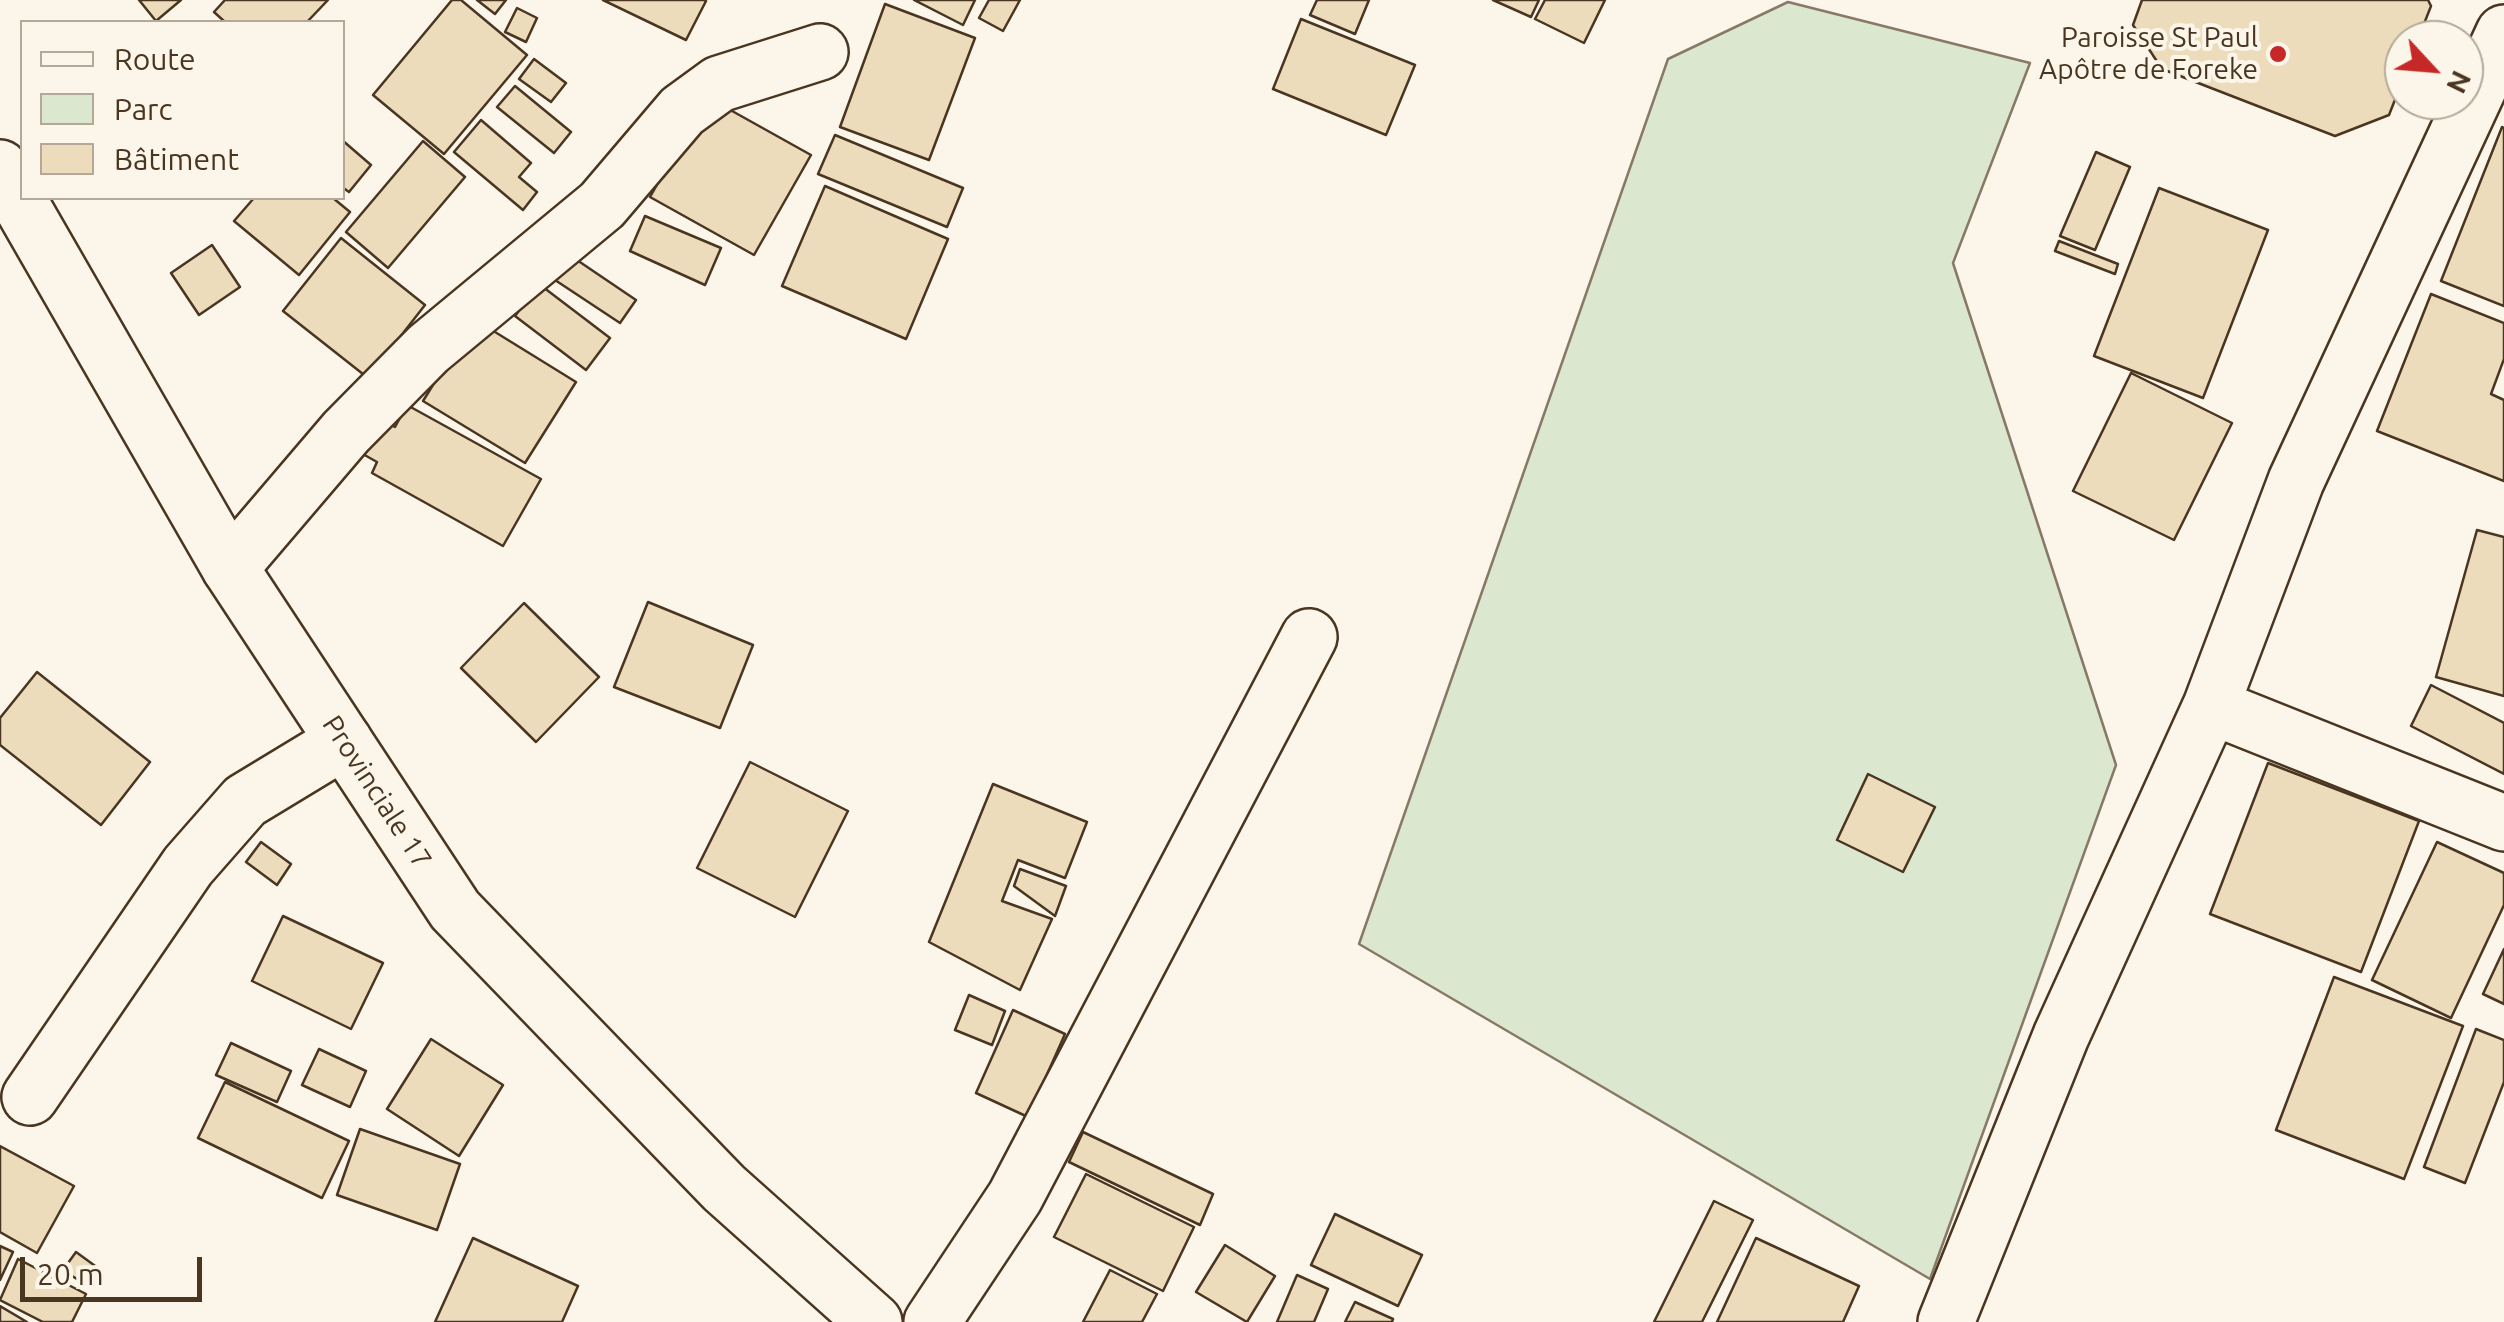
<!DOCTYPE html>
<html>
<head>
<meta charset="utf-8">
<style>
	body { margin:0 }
	#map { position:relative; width:2504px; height:1322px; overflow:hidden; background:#fbf6e9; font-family:Ubuntu,sans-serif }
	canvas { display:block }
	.legend { position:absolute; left:20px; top:20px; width:325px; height:180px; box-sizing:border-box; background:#fbf6e9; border:2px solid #b4a999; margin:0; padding:12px 18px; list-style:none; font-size:30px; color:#4a3520 }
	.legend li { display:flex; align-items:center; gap:20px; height:50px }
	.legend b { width:50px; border:2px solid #b4a999 }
	.north { position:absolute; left:2384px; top:20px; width:100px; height:100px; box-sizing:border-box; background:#fbf6e9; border:2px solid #b4a999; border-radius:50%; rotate:116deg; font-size:28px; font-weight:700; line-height:40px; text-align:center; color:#4a3520 }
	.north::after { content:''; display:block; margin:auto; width:35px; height:45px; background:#c62828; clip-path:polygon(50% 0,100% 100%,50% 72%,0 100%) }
	.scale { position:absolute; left:20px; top:1257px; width:182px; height:45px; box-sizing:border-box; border:5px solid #4a3520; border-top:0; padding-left:12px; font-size:30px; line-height:35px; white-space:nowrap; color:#4a3520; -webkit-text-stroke:8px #fbf6e9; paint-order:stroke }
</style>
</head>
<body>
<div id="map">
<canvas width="2504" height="1322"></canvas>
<ul class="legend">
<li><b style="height:12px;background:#fbf6e9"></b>Route</li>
<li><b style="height:28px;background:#dce7d0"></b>Parc</li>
<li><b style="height:28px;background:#ecdcbc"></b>Bâtiment</li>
</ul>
<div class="north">N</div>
<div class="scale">20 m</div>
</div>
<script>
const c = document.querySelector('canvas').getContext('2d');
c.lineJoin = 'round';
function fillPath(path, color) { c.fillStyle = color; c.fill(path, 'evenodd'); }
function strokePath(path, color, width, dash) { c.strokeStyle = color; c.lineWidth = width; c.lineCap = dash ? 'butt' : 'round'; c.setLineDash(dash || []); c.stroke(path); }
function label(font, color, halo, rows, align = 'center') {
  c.font = font + ' Ubuntu,sans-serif'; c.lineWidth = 8; c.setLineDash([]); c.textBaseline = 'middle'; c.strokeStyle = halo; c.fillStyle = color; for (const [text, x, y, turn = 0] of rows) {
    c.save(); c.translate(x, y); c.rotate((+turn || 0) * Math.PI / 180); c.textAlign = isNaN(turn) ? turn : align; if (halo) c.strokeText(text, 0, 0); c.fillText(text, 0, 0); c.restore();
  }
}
const green = new Path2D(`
	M 1788,2 L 2030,63 L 1953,263 L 2116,765 L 1930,1279 L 1359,944 L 1668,59 Z`);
const building = new Path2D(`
	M 139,0 L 181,0 L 156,21 Z
	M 225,0 L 328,0 L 307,22 L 225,22 L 214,12 Z
	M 452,0 L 461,0 L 527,55 L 444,154 L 373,95 Z
	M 477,0 L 506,0 L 495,14 Z
	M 603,0 L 704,0 L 706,1 L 686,40 Z
	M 914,0 L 975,0 L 963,25 Z
	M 989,0 L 1020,0 L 1003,31 L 979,18 Z
	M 1317,0 L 1369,0 L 1355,34 L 1310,15 Z
	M 1493,0 L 1539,0 L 1531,17 Z
	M 1545,0 L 1605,0 L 1584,43 L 1535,19 Z
	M 2142,0 L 2428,0 L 2431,6 L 2422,29 L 2442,40 L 2404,40 L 2404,89 L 2400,87 L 2389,115 L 2335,136 L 2162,69 L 2133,25 Z
	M 885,4 L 975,38 L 929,160 L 840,127 Z
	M 517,8 L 537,18 L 526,42 L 505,32 Z
	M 1301,19 L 1415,65 L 1386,135 L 1273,89 Z
	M 534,59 L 566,83 L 551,102 L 519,79 Z
	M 515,86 L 571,132 L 554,153 L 497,107 Z
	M 707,97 L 811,155 L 754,255 L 650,197 Z
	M 481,120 L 531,163 L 519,177 L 537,192 L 523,210 L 454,152 Z
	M 2502,127 L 2504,128 L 2504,306 L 2441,281 Z
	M 835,135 L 963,188 L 947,227 L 818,174 Z
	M 342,140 L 371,165 L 349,192 L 342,187 Z
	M 423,141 L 465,177 L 388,268 L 346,232 Z
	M 2096,152 L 2130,167 L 2095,250 L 2060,236 Z
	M 825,186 L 948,239 L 906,339 L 782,286 Z
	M 2159,188 L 2268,230 L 2203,398 L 2094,356 Z
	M 254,198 L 333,198 L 350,212 L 299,275 L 234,221 Z
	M 645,216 L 721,248 L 705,285 L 630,251 Z
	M 341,238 L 425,305 L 368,378 L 283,311 Z
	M 2059,241 L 2118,264 L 2115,274 L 2055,251 Z
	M 212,245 L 240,287 L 199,315 L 171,273 Z
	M 571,256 L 636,300 L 620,323 L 555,280 Z
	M 539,284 L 610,338 L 586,370 L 515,316 Z
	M 2431,294 L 2504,323 L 2504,359 L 2491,394 L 2504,400 L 2504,481 L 2377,431 Z
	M 474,319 L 576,382 L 525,463 L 423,401 Z
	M 2131,373 L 2232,423 L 2174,540 L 2073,491 Z
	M 407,405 L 541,479 L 503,546 L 372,473 L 377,462 L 361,453 L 380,419 L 395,427 Z
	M 2477,530 L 2504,537 L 2504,696 L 2436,677 Z
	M 648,602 L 753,645 L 720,728 L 614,687 Z
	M 524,603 L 599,677 L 536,742 L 461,668 Z
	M 37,672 L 150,762 L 101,825 L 0,745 L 0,718 Z
	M 2431,685 L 2504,723 L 2504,774 L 2411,726 Z
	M 750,762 L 848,811 L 795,917 L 697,868 Z
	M 2268,763 L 2419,821 L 2361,972 L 2210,914 Z
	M 1868,774 L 1935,807 L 1903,872 L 1837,840 Z
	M 993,784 L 1087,822 L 1065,878 L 1018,860 L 1002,901 L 1052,919 L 1020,990 L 929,942 Z
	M 261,842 L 291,864 L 277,885 L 246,862 Z
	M 2437,842 L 2504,873 L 2504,905 L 2451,1018 L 2372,980 Z
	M 1020,869 L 1066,886 L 1055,916 L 1014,886 Z
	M 283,916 L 383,963 L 351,1029 L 252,981 Z
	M 2504,949 L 2504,1004 L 2483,994 Z
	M 2334,977 L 2463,1026 L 2404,1179 L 2276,1130 Z
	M 969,995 L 1005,1011 L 992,1045 L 955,1030 Z
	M 1013,1010 L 1065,1034 L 1028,1117 L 976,1093 Z
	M 2476,1029 L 2504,1040 L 2504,1082 L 2465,1183 L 2424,1167 Z
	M 431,1039 L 503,1085 L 459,1156 L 387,1109 Z
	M 231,1043 L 291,1071 L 277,1102 L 216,1075 Z
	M 319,1049 L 366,1071 L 350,1107 L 302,1085 Z
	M 225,1082 L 349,1141 L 322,1198 L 198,1138 Z
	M 360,1129 L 460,1164 L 437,1230 L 337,1195 Z
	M 1083,1132 L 1213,1194 L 1200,1225 L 1069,1162 Z
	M 0,1146 L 74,1186 L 37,1253 L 0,1232 Z
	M 1086,1174 L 1194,1227 L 1163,1291 L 1054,1237 Z
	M 1714,1201 L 1753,1220 L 1702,1322 L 1654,1322 Z
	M 1335,1214 L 1422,1255 L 1398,1306 L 1311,1265 Z
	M 473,1238 L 578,1286 L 562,1322 L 435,1322 Z
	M 1756,1238 L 1859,1286 L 1843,1322 L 1717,1322 Z
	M 1225,1245 L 1275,1276 L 1247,1322 L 1196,1292 Z
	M 0,1246 L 13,1252 L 0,1280 Z
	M 76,1252 L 98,1268 L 86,1285 L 63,1270 Z
	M 18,1259 L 86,1294 L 72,1322 L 43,1322 L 0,1300 Z
	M 1110,1270 L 1157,1294 L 1142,1322 L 1083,1322 Z
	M 1297,1275 L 1328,1289 L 1314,1322 L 1277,1322 Z
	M 1355,1302 L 1393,1319 L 1392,1322 L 1345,1322 Z
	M 0,1306 L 27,1322 L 0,1322 Z`);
const minor = new Path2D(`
	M 230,568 L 346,432 L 428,349 L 602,205 L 682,111 L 719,84 L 820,52
	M 2211,706 L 2504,823
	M 30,1097 L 188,866 L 245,801 L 344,741
	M 932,1322 L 1015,1197 L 1309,637
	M 1946,1322 L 2061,1036 L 2211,706 L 2296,481 L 2504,33`);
const major = new Path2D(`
	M 0,168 L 230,568 L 455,910 L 724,1188 L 874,1322`);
const markers = [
	[2278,54,10,"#c62828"]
];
const poiNames = [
	["Paroisse St Paul",2258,38],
	["Apôtre de Foreke",2258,70]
];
const streetNames = [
	["Provinciale 17",377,792,57]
];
fillPath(green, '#dce7d0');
strokePath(green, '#887966', 2.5);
fillPath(building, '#ecdcbc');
strokePath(building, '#4a3520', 2.5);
strokePath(minor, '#4a3520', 60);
strokePath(major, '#4a3520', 60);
strokePath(minor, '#fbf6e9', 55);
strokePath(major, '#fbf6e9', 55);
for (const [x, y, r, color] of markers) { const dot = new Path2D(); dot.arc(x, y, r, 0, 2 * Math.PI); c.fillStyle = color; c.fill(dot); strokePath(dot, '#fbf6e9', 4); }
label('28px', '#4a3520', '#fbf6e9', poiNames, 'right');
label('28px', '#4a3520', '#fbf6e9', streetNames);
</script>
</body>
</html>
